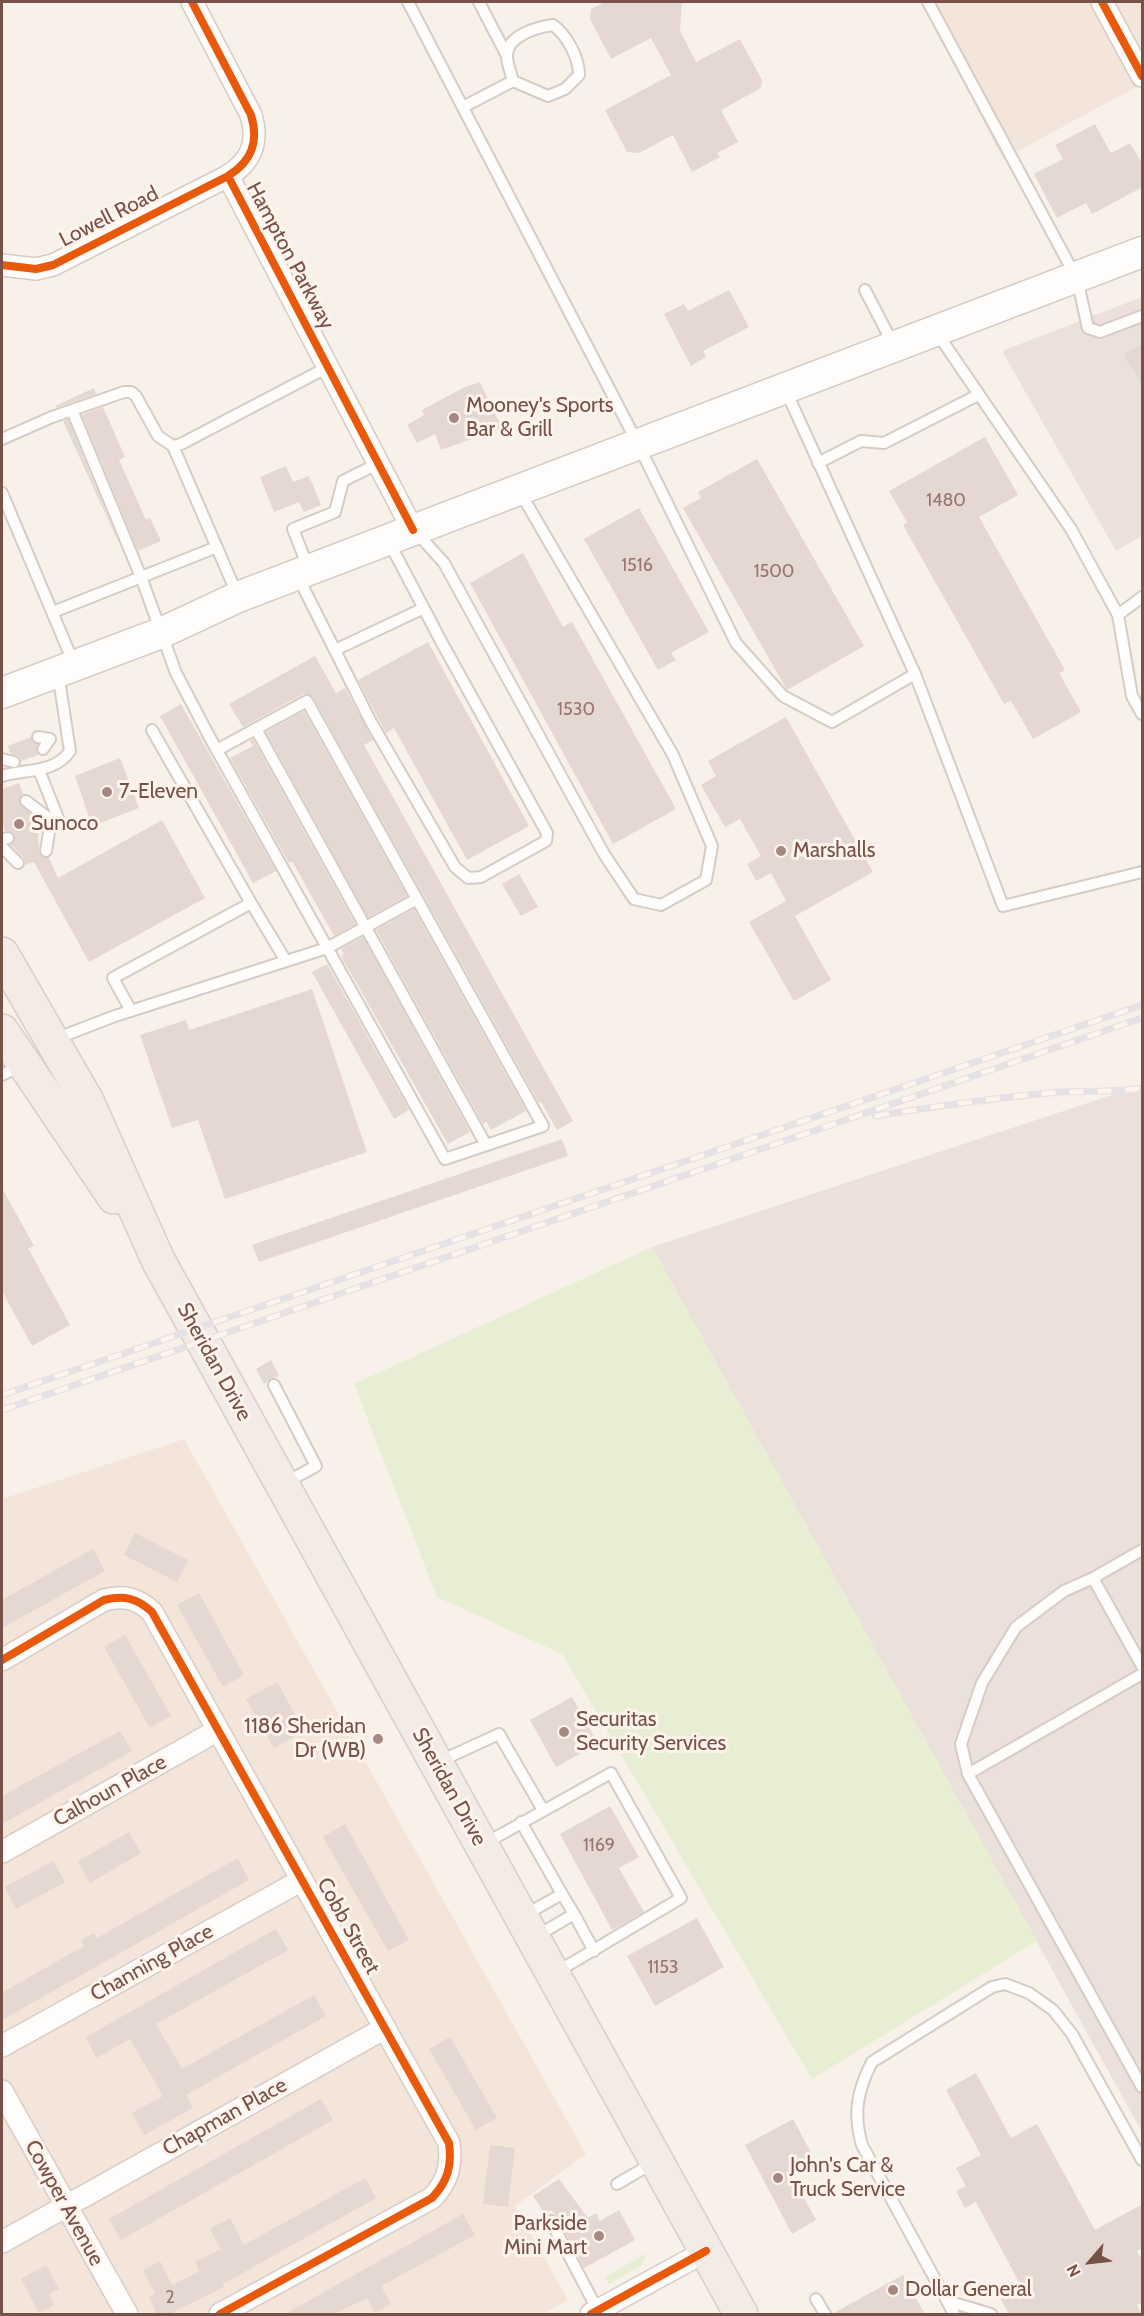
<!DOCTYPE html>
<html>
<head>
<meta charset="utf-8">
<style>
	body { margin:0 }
	#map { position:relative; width:1144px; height:2316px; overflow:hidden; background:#f8f1ea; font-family:Cabin,sans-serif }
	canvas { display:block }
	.frame { position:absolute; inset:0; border:3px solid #785148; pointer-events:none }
	.north { position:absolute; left:1060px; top:2232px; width:60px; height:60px; -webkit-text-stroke:4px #fff4ec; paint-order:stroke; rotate:242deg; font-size:16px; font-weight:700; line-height:24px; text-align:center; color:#785148 }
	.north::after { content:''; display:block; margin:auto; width:21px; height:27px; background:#785148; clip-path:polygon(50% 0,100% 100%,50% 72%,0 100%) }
</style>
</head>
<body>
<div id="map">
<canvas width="1144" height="2316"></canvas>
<div class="frame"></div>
<div class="north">N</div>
</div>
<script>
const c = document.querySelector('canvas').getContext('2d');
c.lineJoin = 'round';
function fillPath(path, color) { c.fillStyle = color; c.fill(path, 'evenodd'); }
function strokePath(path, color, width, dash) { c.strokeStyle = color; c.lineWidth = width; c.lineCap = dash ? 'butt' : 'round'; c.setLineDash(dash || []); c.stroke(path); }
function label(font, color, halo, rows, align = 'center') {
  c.font = font + ' Cabin,sans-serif'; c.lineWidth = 6; c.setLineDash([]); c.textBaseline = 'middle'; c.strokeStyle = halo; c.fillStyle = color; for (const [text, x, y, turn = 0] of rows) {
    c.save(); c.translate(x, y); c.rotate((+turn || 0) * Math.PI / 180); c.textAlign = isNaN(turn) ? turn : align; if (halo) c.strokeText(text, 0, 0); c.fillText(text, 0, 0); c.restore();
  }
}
const residential = new Path2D(`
	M 921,2 L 1142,2 L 1142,84 L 1003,159 Z
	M 184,1439 L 586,2154 L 515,2206 L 568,2300 L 543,2314 L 2,2314 L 2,1499 Z`);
const industrial = new Path2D(`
	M 1142,297 L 1142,536 L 1116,551 L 1002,351 Z
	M 1142,1085 L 1142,2132 L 652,1247 Z`);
const green = new Path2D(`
	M 652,1247 L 1037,1941 L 812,2079 L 562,1654 L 437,1597 L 354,1384 Z
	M 647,2253 L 641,2266 L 609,2284 L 605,2277 Z`);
const building = new Path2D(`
	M 605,2 L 682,2 L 680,31 L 696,62 L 740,39 L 762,80 L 761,88 L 721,110 L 738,142 L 717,153 L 720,157 L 692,172 L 673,135 L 639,153 L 627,152 L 605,110 L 671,75 L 651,38 L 611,59 L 590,19 L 591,9 Z
	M 1095,124 L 1111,153 L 1130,143 L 1143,165 L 1143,187 L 1092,214 L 1086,203 L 1057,218 L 1034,174 L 1063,159 L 1055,145 Z
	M 729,290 L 749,327 L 703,351 L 706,357 L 691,366 L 664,314 L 684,304 L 688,311 Z
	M 1143,344 L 1143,387 L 1124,354 Z
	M 480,382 L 502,428 L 441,450 L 435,434 L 417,443 L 407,425 L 424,415 L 422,410 L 465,387 Z
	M 94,388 L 96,394 L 56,408 L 55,406 Z
	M 103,407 L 125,457 L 119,460 L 146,520 L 150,518 L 161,541 L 138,551 L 82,415 Z
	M 68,419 L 119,544 L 63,421 Z
	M 985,437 L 1018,495 L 979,517 L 1065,670 L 1059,673 L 1081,712 L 1033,739 L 1011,701 L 1004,704 L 903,525 L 907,522 L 889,491 Z
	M 757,459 L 864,646 L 787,690 L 683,508 L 701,498 L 698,492 Z
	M 286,466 L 293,482 L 309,476 L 321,505 L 304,512 L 299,502 L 274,512 L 260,477 Z
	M 639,508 L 709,632 L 671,653 L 676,660 L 658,670 L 584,539 Z
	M 523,553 L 563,627 L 572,622 L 676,809 L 613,844 L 470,583 Z
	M 428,642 L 529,826 L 467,860 L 394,728 L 386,733 L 358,680 Z
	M 315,656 L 336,693 L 345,688 L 373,740 L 364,745 L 573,1121 L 557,1130 L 541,1102 L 539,1103 L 313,697 L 303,694 L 243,727 L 229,704 Z
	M 181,704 L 276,871 L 253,883 L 160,716 Z
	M 304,711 L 407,896 L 368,917 L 266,732 Z
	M 786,717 L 873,872 L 795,916 L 831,980 L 794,1001 L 749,922 L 786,901 L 771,873 L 756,881 L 747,864 L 761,856 L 740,819 L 725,827 L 701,785 L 716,776 L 708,761 Z
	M 31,737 L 37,744 L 38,755 L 21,761 L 19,756 L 10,753 L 8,746 Z
	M 253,739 L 355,924 L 334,936 L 292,861 L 289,863 L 230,758 L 253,746 L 250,741 Z
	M 120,758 L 139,808 L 92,826 L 75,776 Z
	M 19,783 L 23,794 L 19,803 L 31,814 L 33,819 L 29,828 L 32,832 L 38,833 L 39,854 L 49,858 L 58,878 L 162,820 L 205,898 L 89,962 L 34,862 L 25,865 L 24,858 L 11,845 L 15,836 L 12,832 L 5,831 L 2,821 L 2,789 Z
	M 519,874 L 538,907 L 521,916 L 502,884 Z
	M 414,909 L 526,1111 L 491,1130 L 487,1122 L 483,1124 L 376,930 Z
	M 363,937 L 470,1132 L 448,1144 L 341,956 L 344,954 L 341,949 Z
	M 327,964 L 409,1110 L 394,1119 L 312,972 Z
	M 312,989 L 367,1152 L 225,1199 L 198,1120 L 172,1128 L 140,1035 L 186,1020 L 189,1030 Z
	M 562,1139 L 568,1156 L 259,1262 L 252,1245 Z
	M 2,1188 L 34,1246 L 28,1248 L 70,1325 L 32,1346 L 2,1291 Z
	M 271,1360 L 279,1376 L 270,1379 L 264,1384 L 256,1369 Z
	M 135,1533 L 188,1560 L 177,1582 L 124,1555 Z
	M 93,1549 L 105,1571 L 2,1628 L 2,1600 Z
	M 199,1593 L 244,1675 L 223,1687 L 177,1605 Z
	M 125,1635 L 171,1716 L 150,1728 L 104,1647 Z
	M 277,1682 L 304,1731 L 274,1748 L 246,1699 Z
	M 572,1697 L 598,1744 L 556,1767 L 530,1720 Z
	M 120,1731 L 132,1751 L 2,1824 L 2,1796 Z
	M 610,1806 L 639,1857 L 619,1868 L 644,1912 L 612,1930 L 560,1834 Z
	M 345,1824 L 409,1940 L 388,1951 L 323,1837 Z
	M 129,1832 L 141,1853 L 90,1883 L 78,1861 Z
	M 238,1858 L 249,1880 L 2,2020 L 2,1993 L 84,1946 L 81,1940 L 94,1933 L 97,1938 Z
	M 53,1861 L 65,1882 L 16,1909 L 5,1887 Z
	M 697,1918 L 724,1967 L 655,2006 L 627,1956 Z
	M 276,1929 L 288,1950 L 156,2024 L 182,2069 L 314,1995 L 326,2016 L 186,2095 L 193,2108 L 144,2135 L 132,2113 L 163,2096 L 130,2039 L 96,2058 L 86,2037 Z
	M 450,2037 L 497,2118 L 476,2130 L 429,2049 Z
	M 976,2073 L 1011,2138 L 1037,2124 L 1095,2230 L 1143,2204 L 1143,2248 L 1137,2251 L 1143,2261 L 1143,2302 L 1137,2305 L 1142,2314 L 1009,2314 L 998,2294 L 1019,2282 L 976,2202 L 965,2208 L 956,2191 L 966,2186 L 956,2168 L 981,2155 L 946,2090 Z
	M 321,2099 L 333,2120 L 121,2240 L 109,2219 Z
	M 793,2119 L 814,2158 L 790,2172 L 816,2220 L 792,2234 L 745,2145 Z
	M 490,2145 L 515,2148 L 508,2207 L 483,2204 Z
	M 365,2178 L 376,2198 L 223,2284 L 224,2287 L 169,2314 L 157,2314 L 149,2297 L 155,2294 L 143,2270 L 160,2261 L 172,2285 L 200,2271 L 195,2262 L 221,2249 L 210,2229 L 230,2218 L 244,2245 Z
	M 559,2179 L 588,2218 L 596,2213 L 600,2221 L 619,2210 L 635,2240 L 584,2268 L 558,2218 L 551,2210 L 545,2214 L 533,2196 Z
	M 463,2214 L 475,2235 L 381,2286 L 391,2304 L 375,2313 L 367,2298 L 334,2314 L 285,2314 Z
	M 46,2265 L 59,2289 L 49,2294 L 54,2305 L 39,2313 L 21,2279 Z
	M 903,2275 L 925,2314 L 832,2314 Z`);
const lane = new Path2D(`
	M 408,2 L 638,444 L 736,643 L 783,696 L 832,722 L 915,674
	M 479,2 L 506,54
	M 928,2 L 1077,279 L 1088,328 L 1100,332 L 1142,316
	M 463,107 L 513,81 L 548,96 L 565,89 L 579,75 C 579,58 567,35 553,25 C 537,27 506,36 507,56 C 507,64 511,73 513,81
	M 865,290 L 893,344
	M 937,333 L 1071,529 L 1118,615 L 1142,597
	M 786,391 L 915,674 L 1003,906 L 1142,872
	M 72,410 L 141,577 L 176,673 L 209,736 L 445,1159 L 543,1126 L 307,701 L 217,750
	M 2,439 L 52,417 L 124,392 L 131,392 L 136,396 L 158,436 L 173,446 L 181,444 L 328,367
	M 173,446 L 237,594
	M 818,463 L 861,441 L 884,443 L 978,395
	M 2,493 L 74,664
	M 416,532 L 444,563 L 604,854 L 634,899 L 661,905 L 706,880 L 712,846 L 673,755 L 520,492
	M 308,567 L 293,529 L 335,512 L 343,481 L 379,463
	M 298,577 L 371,722 L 455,867 L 468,878 L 481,877 L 546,841 L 547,833 L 442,643 L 389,542
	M 53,612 L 217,547
	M 1118,615 L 1132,696 L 1142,714
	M 335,650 L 424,608
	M 256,729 L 486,1145
	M 152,730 L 251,903
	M 38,737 L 50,739 L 43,749
	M 2,759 L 14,762
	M 2,776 C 23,769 55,774 70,751 L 58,673
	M 26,801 L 51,820 L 46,851
	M 36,826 L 58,818 L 39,770
	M 2,840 L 8,838
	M 2,847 L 18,863
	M 131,1011 L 113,978 L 251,903 L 286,961
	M 55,1039 L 115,1016 L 327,948 L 417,899
	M 2,1075 L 20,1066
	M 274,1385 L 316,1466 L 285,1483
	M 1142,1550 L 1093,1578 L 1142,1666
	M 1142,1674 L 968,1774 L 1142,2087
	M 438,1762 L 499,1734 L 543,1810
	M 968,1774 L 961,1744 L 982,1683 L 1016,1627 L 1064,1591 L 1093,1578
	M 521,1822 L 562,1894
	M 484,1844 L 611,1773 L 681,1898 L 555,1973
	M 523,1916 L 562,1894 L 574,1914
	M 535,1937 L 574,1914 L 594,1951
	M 617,2184 L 653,2163
	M 551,2221 L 598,2311
	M 816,2299 L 825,2314
	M 947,2301 L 991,2314
	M 954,2314 L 862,2145 C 853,2114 857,2091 872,2062 L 992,1987 L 1005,1984 L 1029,1993 L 1053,2010 L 1072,2034 L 1142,2160`);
const street = new Path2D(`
	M 1102,2 L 1142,76
	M 228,176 L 413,530
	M 2,265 L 36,269 L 53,265 L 228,176 C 252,161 259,142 251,115 L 192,2
	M 2,1660 L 104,1600 C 124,1595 137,1598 152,1612 L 449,2143 C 452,2166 448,2181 432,2198 L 220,2314
	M 2,1852 L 218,1730
	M 2,2046 L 302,1880
	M 2,2091 L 127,2314
	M 2,2242 L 385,2028
	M 591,2314 L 706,2251`);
const secondary = new Path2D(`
	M 2,693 L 161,633 L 238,597 L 1142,252`);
const primary = new Path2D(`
	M 2,954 L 87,1101 L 158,1260 L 741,2314
	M 2,1031 L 114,1197`);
const rail = new Path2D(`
	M 875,1116 C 933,1107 991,1098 1050,1093 C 1081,1090 1111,1093 1142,1088
	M 2,1395 L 1142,1005
	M 2,1410 L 1142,1018`);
const cycleway = new Path2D(`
	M 1102,2 L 1142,76
	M 228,176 L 413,530
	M 2,265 L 36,269 L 53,265 L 228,176 C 252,161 259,142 251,115 L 192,2
	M 2,1660 L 104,1600 C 124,1595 137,1598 152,1612 L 449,2143 C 452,2166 448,2181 432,2198 L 220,2314
	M 591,2314 L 706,2251`);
const markers = [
	[454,418,6,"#a58981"],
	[107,792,6,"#a58981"],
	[19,824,6,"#a58981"],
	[781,851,6,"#a58981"],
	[564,1732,6,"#a58981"],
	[378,1739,6,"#a58981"],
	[778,2178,6,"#a58981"],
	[599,2236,6,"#a58981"],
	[893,2290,6,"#a58981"]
];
const numberNames = [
	["1480",946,501],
	["1516",637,566],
	["1500",774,572],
	["1530",576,710],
	["1169",599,1846],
	["1153",663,1968],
	["2",170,2298]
];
const streetNames = [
	["Lowell Road",109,217,-27],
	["Hampton Parkway",290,256,62],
	["Sheridan Drive",214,1362,61],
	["Sheridan Drive",449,1787,61],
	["Calhoun Place",110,1791,-29],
	["Cobb Street",348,1926,61],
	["Channing Place",152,1963,-29],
	["Chapman Place",225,2117,-29],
	["Cowper Avenue",64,2203,61]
];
const poiNames = [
	["Mooney's Sports",466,406],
	["Bar & Grill",466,430],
	["7-Eleven",119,792],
	["Sunoco",31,824],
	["Marshalls",793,851],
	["Securitas",576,1720],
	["Security Services",576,1744],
	["1186 Sheridan",366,1727,"right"],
	["Dr (WB)",366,1751,"right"],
	["John's Car &",790,2166],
	["Truck Service",790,2190],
	["Parkside",587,2224,"right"],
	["Mini Mart",587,2248,"right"],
	["Dollar General",905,2290]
];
fillPath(residential, '#f4e5da');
fillPath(industrial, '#ebe0db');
fillPath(green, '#e7eed3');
fillPath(building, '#e5d7d1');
strokePath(lane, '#d6ccc6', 14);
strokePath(street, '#d6ccc6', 24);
strokePath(secondary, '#d8cdc8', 33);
strokePath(primary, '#dacdc9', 36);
strokePath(lane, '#fefdfc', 10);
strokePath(street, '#fefdfc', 21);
strokePath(secondary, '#fefdfc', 30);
strokePath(primary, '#f3ebe5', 33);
strokePath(rail, '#e4e2e5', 7);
strokePath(rail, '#fff4ec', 4.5, [14]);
strokePath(cycleway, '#e8590c', 8);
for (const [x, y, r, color] of markers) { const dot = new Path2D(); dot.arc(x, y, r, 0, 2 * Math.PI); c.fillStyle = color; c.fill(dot); strokePath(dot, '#fff4ec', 2); }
label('18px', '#95756c', null, numberNames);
label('21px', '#785148', '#fff4ec', streetNames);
label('21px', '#785148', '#fff4ec', poiNames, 'left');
</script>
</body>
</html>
